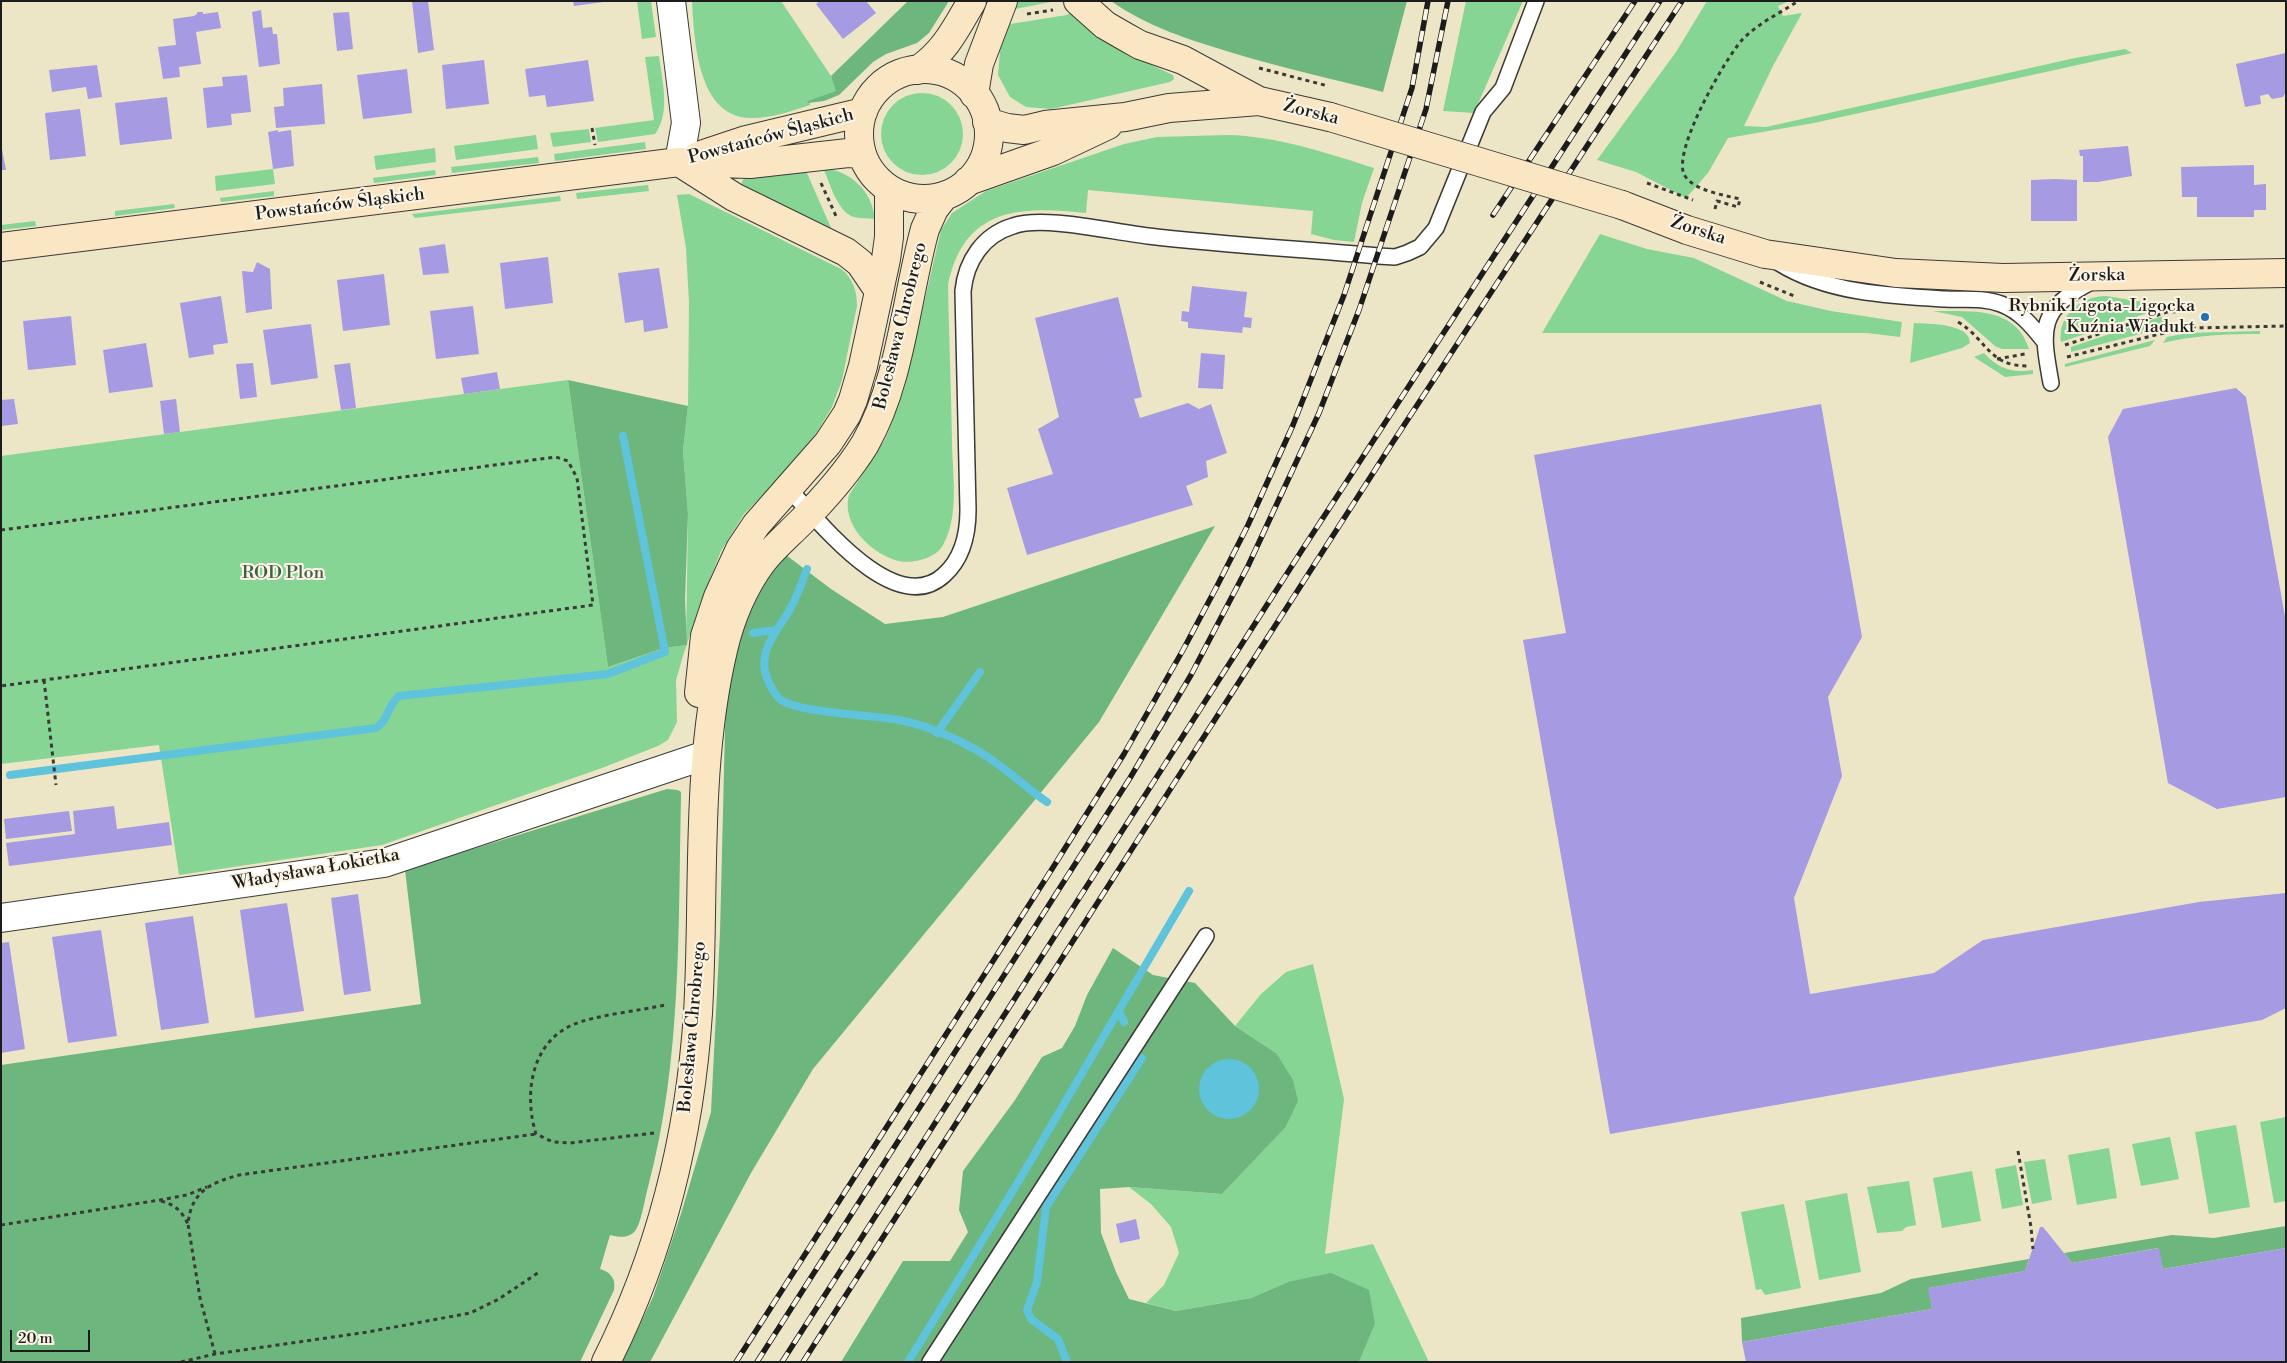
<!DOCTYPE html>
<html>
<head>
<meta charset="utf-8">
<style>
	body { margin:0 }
	#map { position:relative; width:2287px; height:1363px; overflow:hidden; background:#ece5c6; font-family:"Libre Bodoni",serif }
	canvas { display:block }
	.frame { position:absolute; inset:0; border:2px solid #1c1c1c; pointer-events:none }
	.scale { position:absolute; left:10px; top:1330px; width:80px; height:22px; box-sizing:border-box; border:2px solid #1c1c1c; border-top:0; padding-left:6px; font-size:15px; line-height:18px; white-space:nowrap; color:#1c1c1c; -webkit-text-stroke:4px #fcf5e5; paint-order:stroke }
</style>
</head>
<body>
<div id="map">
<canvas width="2287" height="1363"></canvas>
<div class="frame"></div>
<div class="scale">20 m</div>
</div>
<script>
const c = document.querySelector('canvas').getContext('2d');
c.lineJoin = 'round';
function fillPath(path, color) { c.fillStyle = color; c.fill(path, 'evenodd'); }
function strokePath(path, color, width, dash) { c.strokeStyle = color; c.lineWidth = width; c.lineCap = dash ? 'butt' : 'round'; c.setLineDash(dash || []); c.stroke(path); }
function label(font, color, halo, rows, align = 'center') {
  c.font = font + ' "Libre Bodoni",serif'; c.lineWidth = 4; c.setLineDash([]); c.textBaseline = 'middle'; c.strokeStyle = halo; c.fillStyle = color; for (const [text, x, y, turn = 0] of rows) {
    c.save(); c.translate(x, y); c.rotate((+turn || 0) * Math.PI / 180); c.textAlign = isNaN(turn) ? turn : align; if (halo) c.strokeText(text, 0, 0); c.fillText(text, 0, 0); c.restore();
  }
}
const green = new Path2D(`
	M 637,1 L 651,1 L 656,37 L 642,39 Z
	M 692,1 L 781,1 L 831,76 L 837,91 L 807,101 L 810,102 L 810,105 C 792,111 772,118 753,118 C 698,120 694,41 692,1 Z
	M 1016,1 L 1056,1 L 1015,9 Z
	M 1466,1 L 1523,1 L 1474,113 L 1443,111 Z
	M 1707,1 L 1789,1 L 1778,6 L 1783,16 L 1802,13 L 1773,66 L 1744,126 L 1766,127 L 2075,58 L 2125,49 L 2132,53 L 1814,123 L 1728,138 L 1708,173 L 1686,198 L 1636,172 L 1597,160 L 1676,52 Z
	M 1070,13 C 1102,39 1135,58 1173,75 L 1174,79 L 1170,82 L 1051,109 L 1026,107 L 1010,97 L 998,75 L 1000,51 L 1010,24 L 1067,15 Z
	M 659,56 C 662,80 671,113 655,134 L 598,142 L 595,128 L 654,120 L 645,57 Z
	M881 134a41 41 0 1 1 82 0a41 41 0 1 1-82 0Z
	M 589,129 L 591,142 L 553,147 L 550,133 Z
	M 536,135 L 538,149 L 456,160 L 454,146 Z
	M 1227,135 C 1277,136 1327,153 1374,168 L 1362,203 L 1354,242 L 1334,240 L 1311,234 L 1313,211 L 1088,190 L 1086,213 C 1020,206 964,207 948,285 C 949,337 951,388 952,440 C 952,473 960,515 943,545 C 936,559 909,565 895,560 C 870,552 841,524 849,495 L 886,438 L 895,414 L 904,389 L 941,230 L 952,213 L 986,191 L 1124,144 L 1157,137 Z
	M 645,142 L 646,149 L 555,161 L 554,154 Z
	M 435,148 L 436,162 L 376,170 L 374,156 Z
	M 538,157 L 539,163 L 452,173 L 451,167 Z
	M 823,168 C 851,171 872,191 875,219 C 868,218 858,219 851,216 C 836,208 830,183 823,168 Z
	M 273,169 L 275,184 L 216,191 L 215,176 Z
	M 435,170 L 436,175 L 374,183 L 373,178 Z
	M 806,171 L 832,230 L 741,184 L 744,178 Z
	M 648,185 L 649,191 L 577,199 L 576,193 Z
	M 274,191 L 274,196 L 221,202 L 220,198 Z
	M 689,194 L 841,269 C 853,278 857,291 857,306 L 842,380 L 832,407 L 817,432 L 788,469 L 744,514 L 721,551 L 700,604 L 683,656 L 676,680 L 677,722 L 668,740 L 658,746 L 602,768 L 382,845 L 179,875 L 159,745 L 1,764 L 1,456 L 568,380 L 608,667 L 664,648 L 686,645 L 688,514 L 683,451 L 688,406 L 689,303 L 686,248 L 677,195 Z
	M 560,196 L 561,201 L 415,218 L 412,214 Z
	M 174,204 L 175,208 L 115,216 L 115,211 Z
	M 35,221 L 36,226 L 1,230 L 1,225 Z
	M 1600,234 L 1647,249 L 1694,258 L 1787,301 L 1831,311 L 1902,322 L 1900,337 L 1867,333 L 1542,333 Z
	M 2106,296 L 2168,306 L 2061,342 C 2057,316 2081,296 2106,296 Z
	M 1933,311 C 1970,312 2015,305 2029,349 L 2002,349 L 1995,346 L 1962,317 Z
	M 2160,317 L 2170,318 L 2163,328 L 2071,352 L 2071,347 Z
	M 1914,323 C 1929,324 1970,323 1970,343 L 1962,348 L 1910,363 Z
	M 2260,331 L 2260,334 C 2227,334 2195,335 2163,343 L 2167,337 L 2188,333 Z
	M 2155,340 L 2150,346 L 2065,367 L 2065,364 Z
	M 1984,353 C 1999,369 2011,373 2033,370 L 2033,374 L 2005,377 L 1974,357 Z
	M 1313,964 L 1344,1099 L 1325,1254 L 1373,1244 L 1429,1362 L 1359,1362 L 1375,1324 L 1288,1282 L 1251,1298 L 1176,1311 L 1146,1303 L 1164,1285 L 1179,1253 L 1171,1227 L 1151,1204 L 1129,1187 L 1222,1194 L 1285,1128 L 1276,1053 L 1235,1026 L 1261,994 L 1286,972 Z
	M 2286,1117 L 2286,1201 L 2274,1203 L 2260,1122 Z
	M 2236,1125 L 2250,1207 L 2209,1214 L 2195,1132 Z
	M 2170,1137 L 2179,1179 L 2141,1186 L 2132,1144 Z
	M 2109,1148 L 2117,1198 L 2077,1205 L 2068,1155 Z
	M 2045,1159 L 2052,1200 L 2032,1204 L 2024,1162 Z
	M 2016,1165 L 2023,1205 L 2002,1209 L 1995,1169 Z
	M 1972,1171 L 1981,1221 L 1942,1228 L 1933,1178 Z
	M 1909,1181 L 1916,1225 L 1906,1227 L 1902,1231 L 1877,1233 L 1867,1187 Z
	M 1847,1193 L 1861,1272 L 1819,1280 L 1805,1201 Z
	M 1784,1204 L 1801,1288 L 1765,1295 L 1761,1289 L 1756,1290 L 1741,1212 Z`);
const forest = new Path2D(`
	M 908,1 L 949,1 L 929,33 L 917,43 L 886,54 L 873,62 L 839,95 L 824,101 L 808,103 L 807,101 L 836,91 L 831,76 Z
	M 1111,1 L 1407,1 L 1383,92 C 1333,79 1282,68 1233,53 C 1190,40 1148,27 1111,1 Z
	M 568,380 L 688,406 L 683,451 L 688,514 L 685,600 L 687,645 L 664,648 L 608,667 Z
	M 1215,526 L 1099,722 L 813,1069 L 751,1173 L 650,1362 L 622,1362 L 653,1297 L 681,1214 L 711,1112 L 720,933 L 726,689 L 737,634 L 757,588 L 786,555 L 831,589 L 885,624 L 943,617 Z
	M 667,789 L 678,790 L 681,792 L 681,798 C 678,929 682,1061 648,1187 C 645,1198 641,1224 635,1231 C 628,1239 619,1237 610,1235 L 600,1269 C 610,1272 616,1278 614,1290 L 580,1362 L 1,1362 L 1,1065 L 421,1004 L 405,870 Z
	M 1113,948 L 1153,975 L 1195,983 L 1235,1026 L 1276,1053 L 1293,1080 L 1298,1101 L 1285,1128 L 1222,1194 L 1129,1187 L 1100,1189 L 1101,1233 L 1116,1272 L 1129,1299 L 1176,1311 L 1251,1298 L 1288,1282 L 1331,1273 L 1369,1290 L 1375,1324 L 1359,1362 L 841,1362 L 903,1261 L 950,1261 L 968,1232 L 959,1210 L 963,1171 L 1015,1100 L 1042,1057 L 1062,1048 L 1075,1026 L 1087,995 Z
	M 2286,1226 L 2286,1248 L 2163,1269 L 2158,1248 L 2072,1263 L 2064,1253 L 2172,1235 L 2214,1238 Z
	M 2029,1259 L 2025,1271 L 1929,1288 L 1932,1309 L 1742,1342 L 1741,1318 L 1881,1293 L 1911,1279 Z`);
const water = new Path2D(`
	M1199 1089a30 30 0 1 1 60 0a30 30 0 1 1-60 0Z`);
const stream = new Path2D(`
	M 807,569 C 802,583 797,597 789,611 C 778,630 760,648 765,672 C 768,682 772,692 780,699 C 796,713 874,715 899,720 C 931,726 973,745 999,765 C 1016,777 1029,790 1047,802
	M 753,633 L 776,630
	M 937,733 L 980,672
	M 10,775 L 376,728 C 388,722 388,704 399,696 L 608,674 L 665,652 L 623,436
	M 1119,1011 L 1124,1022
	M 908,1362 L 1017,1184 L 1189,891
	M 1067,1362 L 1058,1339 L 1031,1319 L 1027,1310 L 1037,1282 L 1046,1207 L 1142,1058`);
const building = new Path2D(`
	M 412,1 L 428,1 L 434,50 L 418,53 Z
	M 573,1 L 604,1 L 604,2 L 574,6 Z
	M 820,1 L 866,1 L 876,13 L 843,39 L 816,4 Z
	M 261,10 L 263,28 L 272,27 L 273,34 L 277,34 L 280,64 L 259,67 L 252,12 Z
	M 197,12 L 203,12 L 203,14 L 218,12 L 221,28 L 196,32 L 201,64 L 179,67 L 180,77 L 163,79 L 158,47 L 176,45 L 173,19 L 194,16 L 197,14 Z
	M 349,12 L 353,49 L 337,51 L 333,13 Z
	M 2286,53 L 2286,92 L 2283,97 L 2272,99 L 2268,94 L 2260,96 L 2261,104 L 2245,107 L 2236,64 Z
	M 484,60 L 489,104 L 446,109 L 442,65 Z
	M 588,60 L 594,101 L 547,107 L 545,95 L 529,97 L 525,69 Z
	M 97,65 L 102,97 L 88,99 L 86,87 L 52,92 L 49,70 Z
	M 407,69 L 412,113 L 363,119 L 357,75 Z
	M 247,75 L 251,112 L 231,114 L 232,125 L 207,128 L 203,88 L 223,86 L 222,77 Z
	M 322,84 L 325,124 L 276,128 L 274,107 L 284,106 L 283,88 Z
	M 167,97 L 172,139 L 120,145 L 115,103 Z
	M 80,109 L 86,156 L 50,160 L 45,113 Z
	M 278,130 L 278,132 L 291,130 L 294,166 L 273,169 L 268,132 Z
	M 1,144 L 6,170 L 1,170 Z
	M 2128,146 L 2132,176 L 2098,182 L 2083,182 L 2083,156 L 2080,156 L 2079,150 Z
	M 2254,165 L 2254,185 L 2266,184 L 2266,210 L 2254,210 L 2254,217 L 2197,217 L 2197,197 L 2182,197 L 2181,167 Z
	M 2055,179 L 2077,180 L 2077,221 L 2031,221 L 2031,180 Z
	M 445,244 L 449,273 L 423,275 L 419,248 Z
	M 548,257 L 553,303 L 505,309 L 500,263 Z
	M 257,262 L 270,269 L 272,309 L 246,313 L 242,271 L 253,272 Z
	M 659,268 L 668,328 L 644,332 L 643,320 L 625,323 L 618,273 Z
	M 384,274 L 390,325 L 343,331 L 337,280 Z
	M 1192,286 L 1247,292 L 1244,317 L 1252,318 L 1251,328 L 1243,327 L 1242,333 L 1188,328 L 1188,322 L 1181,321 L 1182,311 L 1189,312 Z
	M 221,296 L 228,343 L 213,345 L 214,354 L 189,358 L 180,303 Z
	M 1118,297 L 1142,397 L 1134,399 L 1140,418 L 1188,403 L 1199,409 L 1211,404 L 1227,453 L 1206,461 L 1208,477 L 1186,486 L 1193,505 L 1027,555 L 1007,488 L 1053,474 L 1038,429 L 1059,417 L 1035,318 Z
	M 473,306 L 479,354 L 436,359 L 430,311 Z
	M 71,316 L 76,365 L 28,370 L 23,321 Z
	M 311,324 L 318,378 L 271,385 L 263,330 Z
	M 146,343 L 153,387 L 109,393 L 103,350 Z
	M 1201,353 L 1225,355 L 1223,389 L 1198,388 Z
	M 253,363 L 257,397 L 240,399 L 236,364 Z
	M 350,363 L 356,408 L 341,410 L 334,365 Z
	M 497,372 L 500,389 L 464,394 L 461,378 Z
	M 2236,388 L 2246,397 L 2286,622 L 2286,797 L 2217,809 L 2168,783 L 2108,437 L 2123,409 Z
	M 14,399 L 18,424 L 1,426 L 1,400 Z
	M 176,399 L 180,432 L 164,434 L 160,401 Z
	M 1821,404 L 1862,637 L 1828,697 L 1842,776 L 1794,898 L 1810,994 L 1934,973 L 1983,940 L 2199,902 L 2286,893 L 2286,1008 L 2262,1020 L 1610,1134 L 1523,640 L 1566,633 L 1534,455 Z
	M 114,806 L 117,829 L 169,822 L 172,845 L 9,866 L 6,843 L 75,834 L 73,811 Z
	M 69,811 L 72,831 L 6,839 L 4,819 Z
	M 358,894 L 371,991 L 344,995 L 331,898 Z
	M 287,903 L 304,1011 L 255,1018 L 240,910 Z
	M 193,916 L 209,1023 L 161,1030 L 145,923 Z
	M 101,930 L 117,1036 L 68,1043 L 52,937 Z
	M 9,942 L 25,1049 L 1,1053 L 1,943 Z
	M 1136,1219 L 1140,1239 L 1120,1243 L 1116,1224 Z
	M 2040,1227 L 2043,1227 L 2072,1263 L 2159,1248 L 2163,1269 L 2286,1248 L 2286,1362 L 1746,1362 L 1742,1342 L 1932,1309 L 1928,1288 L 2025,1271 Z`);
const path = new Path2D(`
	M 1027,14 L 1053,10
	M 1259,68 L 1328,86
	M 592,128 L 595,145
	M 821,183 L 836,216
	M 1647,183 L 1693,200
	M 1715,209 L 1717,201 L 1738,207 L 1740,199 C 1724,195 1695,191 1685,176 C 1670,154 1725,59 1742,40 C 1758,23 1779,14 1798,1
	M 1760,282 L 1794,296
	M 1958,322 C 1987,339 1988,366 2027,366
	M 2065,345 L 2167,312 L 2194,311
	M 2067,357 L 2168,332 L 2191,328 L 2286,326
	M 1997,359 L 2025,354
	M 1,530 L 556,457 L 568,461 L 577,478 L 593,605 L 1,686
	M 44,680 L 56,785
	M 654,1133 L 570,1143 L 553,1142 L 536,1134 C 524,1096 530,1044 572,1025 C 595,1015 639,1011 665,1005
	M 2018,1151 L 2031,1227 L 2033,1249
	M 161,1201 C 175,1205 181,1210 188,1224
	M 1,1225 L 160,1200 L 187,1195 L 207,1187
	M 215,1354 L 200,1298 L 188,1224 C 191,1192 210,1183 239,1175 L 536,1134
	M 181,1362 L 215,1354 L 368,1332 L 470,1313 L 499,1299 L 539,1272`);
const lane = new Path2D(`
	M 1779,263 C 1827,293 1889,296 1945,299 C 1963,300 1983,297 2001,304 C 2020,311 2032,326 2044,341
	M 2051,383 C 2041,328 2038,309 2093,281
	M 788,488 C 818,520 895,620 944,575 C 963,558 968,534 968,510 L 963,291 C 966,261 983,235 1013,226 C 1043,215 1112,232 1148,236 C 1224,245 1301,249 1378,256 L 1395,257 L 1407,253 L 1420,247 L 1436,228 L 1483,112 L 1503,88 L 1536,1
	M 930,1362 L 1206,936`);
const street = new Path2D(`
	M 671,1 L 686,123 L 679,162
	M 1,918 L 384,863 L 706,755`);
const secondary = new Path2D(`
	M 1078,1 L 1105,25 L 1124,36 L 1140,45 L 1183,60 L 1259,101
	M859 134a65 65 0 1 1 130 0a65 65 0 1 1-130 0Z
	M 918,70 C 945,52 956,28 972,1
	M 974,94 L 979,64 L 1003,1
	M 987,122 L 1007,128 L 1024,130 L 1045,125 L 1125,117 L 1169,108 L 1259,101 L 1330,117
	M 698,156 L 746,140 L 863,112
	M 679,162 L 734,197 L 846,252 L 860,263 L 879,291
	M 968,181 L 1053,151 L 1108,125
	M 1622,205 L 1687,230 L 1765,254 L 1896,273 L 2003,278 L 2286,273
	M 1,247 L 679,162 L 750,164 L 848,153 L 862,154
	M 699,693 L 705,636 L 718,597 L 740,549 L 756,525 L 828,443 L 847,414 L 853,400 L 863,366 L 886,259 L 889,237 L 889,189
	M 606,1362 C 661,1253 690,1134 698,1013 C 705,892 695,769 723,650 C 730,620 743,588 762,562 C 773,548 787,536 800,523 C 824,499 847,473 865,444 C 901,381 906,298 925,229 L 934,209 L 944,196`);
const rail = new Path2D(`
	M 1493,215 L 1635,1
	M 736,1362 L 1052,869 L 1124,754 L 1183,650 L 1216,588 L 1248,525 L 1293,425 L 1344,295 L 1412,88 L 1428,1
	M 757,1362 L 1130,778 L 1191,675 L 1248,566 L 1319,413 L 1359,310 L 1426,109 L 1448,1
	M 782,1362 L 1304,547 L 1660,1
	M 803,1362 L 1391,445 L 1682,1`);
const secondaryBridge = new Path2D(`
	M 1330,117 L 1622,205`);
const markers = [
	[2205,317,5,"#1f6fb2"]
];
const streetNames = [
	["Żorska",1311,113,14],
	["Powstańców Śląskich",771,137,-15],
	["Powstańców Śląskich",340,205,-7],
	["Żorska",1698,231,18],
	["Żorska",2097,276,-1],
	["Bolesława Chrobrego",901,326,-76],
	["Władysława Łokietka",316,870,-10],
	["Bolesława Chrobrego",693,1027,-85]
];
const poiNames = [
	["Rybnik Ligota-Ligocka",2195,307],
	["Kuźnia Wiadukt",2195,328]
];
const parkNames = [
	["ROD Plon",283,574]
];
fillPath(green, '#87d594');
fillPath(forest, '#6db67e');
fillPath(water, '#5ec3db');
strokePath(stream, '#5ec3db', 8);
fillPath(building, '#a69be2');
strokePath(lane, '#3b3a36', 18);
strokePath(street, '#3b3a36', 30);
strokePath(secondary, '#3b3a36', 30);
strokePath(path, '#3b3a36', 3, [4, 4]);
strokePath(lane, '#fff', 15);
strokePath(street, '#fff', 28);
strokePath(secondary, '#fbe6c4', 28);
strokePath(rail, '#1c1c1c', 5.5);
strokePath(rail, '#fcf5e5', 4, [11]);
strokePath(secondaryBridge, '#3b3a36', 30, []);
strokePath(secondaryBridge, '#fbe6c4', 28);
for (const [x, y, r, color] of markers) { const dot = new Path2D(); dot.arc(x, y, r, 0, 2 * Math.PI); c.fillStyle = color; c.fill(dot); strokePath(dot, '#fcf5e5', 2); }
label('18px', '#1c1c1c', '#fcf5e5', streetNames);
label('18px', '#1c1c1c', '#fcf5e5', poiNames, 'right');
label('18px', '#415d46', '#fcf5e5', parkNames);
</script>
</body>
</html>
